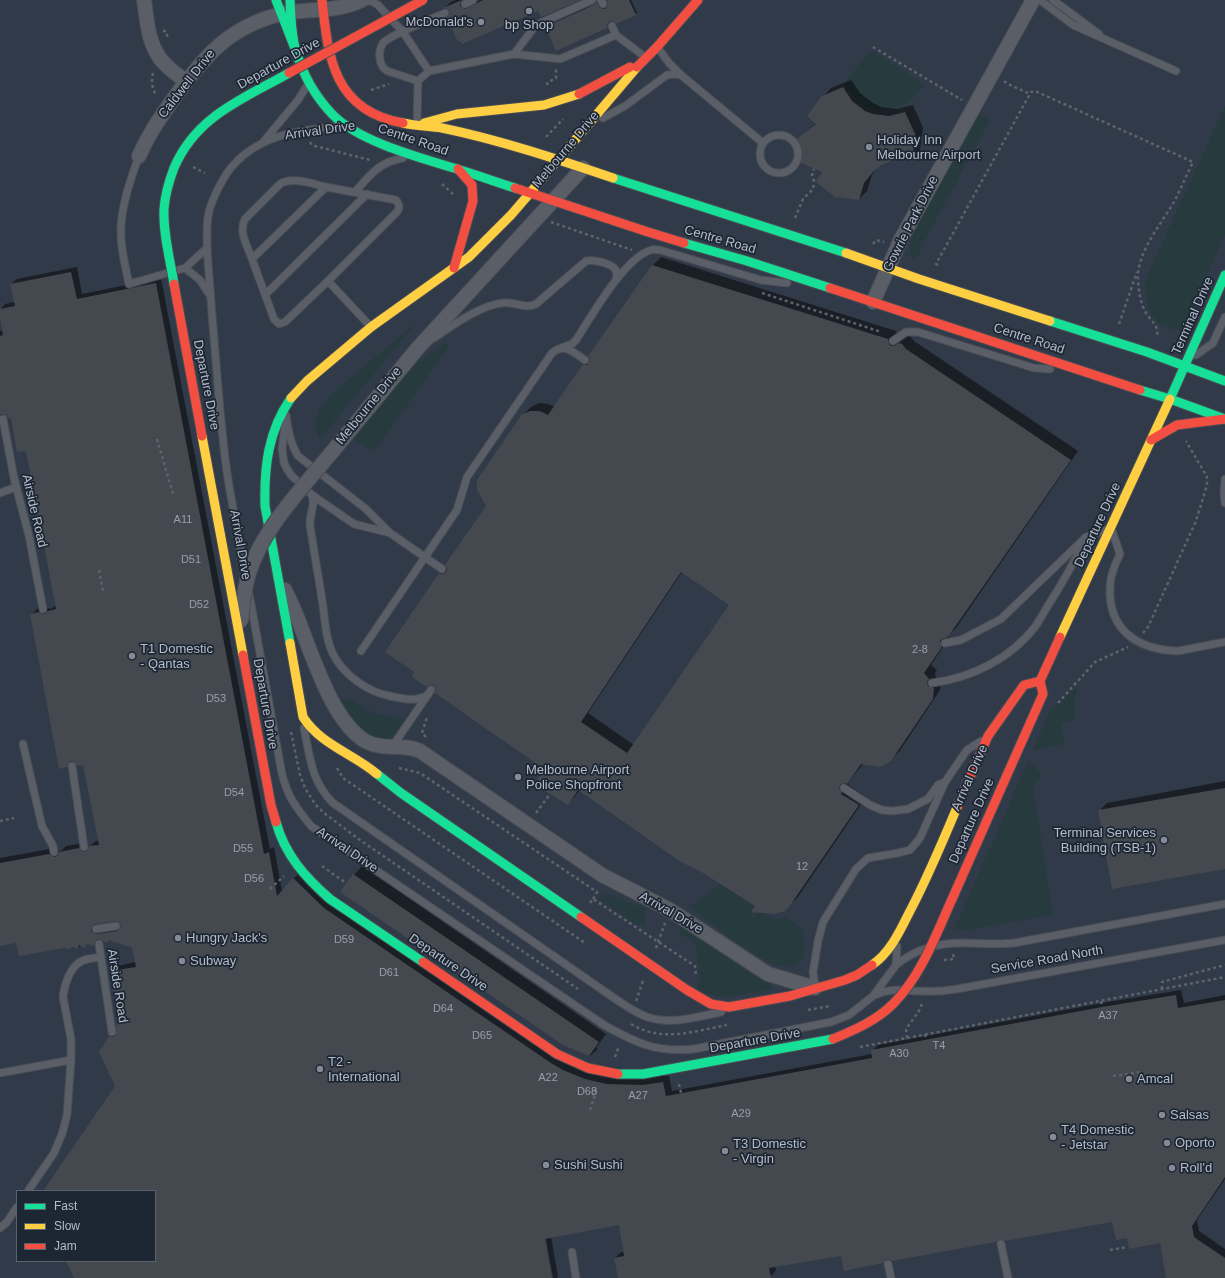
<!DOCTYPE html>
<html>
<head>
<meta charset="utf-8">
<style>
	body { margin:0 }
	#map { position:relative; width:1225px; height:1278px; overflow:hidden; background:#2a3038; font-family:Arial,sans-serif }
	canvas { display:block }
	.legend { position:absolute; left:16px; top:1190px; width:140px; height:72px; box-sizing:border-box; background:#1d2633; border:1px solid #59626f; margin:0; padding:5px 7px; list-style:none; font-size:12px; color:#b4bcc9 }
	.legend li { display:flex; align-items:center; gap:8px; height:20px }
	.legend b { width:20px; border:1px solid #59626f }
</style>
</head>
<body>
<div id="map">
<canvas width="1225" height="1278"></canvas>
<ul class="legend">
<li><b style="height:5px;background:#16e098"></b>Fast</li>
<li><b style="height:5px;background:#ffcf43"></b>Slow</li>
<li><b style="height:5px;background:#f24e42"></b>Jam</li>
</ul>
</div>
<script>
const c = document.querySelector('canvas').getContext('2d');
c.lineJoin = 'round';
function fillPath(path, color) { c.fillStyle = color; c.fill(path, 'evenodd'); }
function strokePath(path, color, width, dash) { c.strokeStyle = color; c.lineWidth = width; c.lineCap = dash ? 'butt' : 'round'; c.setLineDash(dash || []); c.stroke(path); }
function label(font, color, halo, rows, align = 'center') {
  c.font = font + ' Arial,sans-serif'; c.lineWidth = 3.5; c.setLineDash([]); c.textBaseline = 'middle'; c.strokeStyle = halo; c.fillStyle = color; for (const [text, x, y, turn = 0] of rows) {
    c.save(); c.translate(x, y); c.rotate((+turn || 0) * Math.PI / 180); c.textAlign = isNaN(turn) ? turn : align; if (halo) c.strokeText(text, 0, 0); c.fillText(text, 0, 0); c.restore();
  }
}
const airport = new Path2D(`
	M 0,0 L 1225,0 L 1225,1278 L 0,1278 ZM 17,1191 L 155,1191 L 155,1261 L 17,1261 Z`);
const green = new Path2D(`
	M 871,50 L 925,85 C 920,90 916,96 910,101 C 905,105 899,106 893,108 C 868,114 859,101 843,85 Z
	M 1225,106 L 1225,234 L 1181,332 L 1158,323 L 1148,308 L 1145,281 Z
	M 979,114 L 990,120 L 922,245 L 918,256 L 913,259 L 910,256 L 910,243 L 913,234 Z
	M 417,322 L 320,439 C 310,423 318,410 328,397 Z
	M 446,342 L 449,346 L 374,452 L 352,438 L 386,395 L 408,371 Z
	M 1073,686 L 1078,691 L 1075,698 L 1075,720 L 1061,723 L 1064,744 L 1033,750 L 1049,713 Z
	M 337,699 L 350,700 L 376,714 L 407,719 L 394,734 L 387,740 L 378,741 L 359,731 Z
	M 1029,760 L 1042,775 L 1033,788 L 1053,915 L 953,932 Z
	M 721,884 L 755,906 L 750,913 L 751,916 L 753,917 L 755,917 L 759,911 L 766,914 L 775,920 L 785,917 L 803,928 C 803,935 805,952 803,958 C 799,965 792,967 785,967 C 761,964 710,922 689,907 Z
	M 603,892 L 645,909 L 645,926 L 634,923 L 599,899 Z
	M 679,923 L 751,974 L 771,982 L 772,989 L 728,997 L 710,995 L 697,988 L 701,980 L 695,942 L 680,934 Z`);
const shadow = new Path2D(`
	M 456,0 L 466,0 L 474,3 L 480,0 L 577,0 L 538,10 L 451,14 L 450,10 L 445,7 L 451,2 Z
	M 612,0 L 631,0 L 637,13 L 615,21 L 610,20 L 607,27 L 546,27 L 588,7 L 590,10 L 600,5 L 602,7 L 607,7 Z
	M 851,80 L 860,93 L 873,103 L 881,107 L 897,109 L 913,105 L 923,128 L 920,150 L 912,157 L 895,158 L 878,166 L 872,175 L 867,191 L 859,199 L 824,172 L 800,149 L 796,141 L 816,123 L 823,97 L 831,88 Z
	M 661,257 L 896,331 L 897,335 L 903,338 L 908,335 L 910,336 L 914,341 L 1078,451 L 956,628 L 949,635 L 949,638 L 931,665 L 937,670 L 935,673 L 936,678 L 941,680 L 940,690 L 899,752 L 890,760 L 863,764 L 848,782 L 849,785 L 866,797 L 797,898 L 784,910 L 757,906 L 580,790 L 568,804 L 545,768 L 440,574 L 447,567 L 487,506 L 522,416 L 531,407 L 539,403 L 548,404 L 555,407 L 583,365 L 591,358 L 653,265 ZM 682,572 L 730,605 L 634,745 L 588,713 Z
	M 77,267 L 82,294 L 161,278 L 270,849 L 274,847 L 282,891 L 299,873 L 557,1058 L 669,1076 L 672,1091 L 872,1054 L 872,1051 L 878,1045 L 1108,1002 L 1181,990 L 1184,1003 L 1225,995 L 1225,1179 L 1197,1220 L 1199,1231 L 1225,1249 L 1225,1278 L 1167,1278 L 1160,1242 L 1128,1237 L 1113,1221 L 1000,1238 L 887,1258 L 842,1255 L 775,1266 L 776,1270 L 771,1276 L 761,1278 L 619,1278 L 615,1258 L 621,1252 L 625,1252 L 620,1224 L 551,1237 L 558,1276 L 557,1278 L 553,1278 L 545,1234 L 543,1234 L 551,1278 L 75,1278 L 67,1261 L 155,1261 L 155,1191 L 44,1191 L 116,1086 L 110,1037 L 116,1031 L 120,1023 L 111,972 L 117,966 L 136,962 L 133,948 L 110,939 L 107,942 L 99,938 L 92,945 L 88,943 L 85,946 L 81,945 L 78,948 L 73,946 L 70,949 L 65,947 L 17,942 L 0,945 L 0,858 L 55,848 L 58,851 L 61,851 L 66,846 L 85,843 L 88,846 L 90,846 L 96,841 L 99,840 L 84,764 L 73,760 L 67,766 L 31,615 L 37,609 L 46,607 L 51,609 L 56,605 L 27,449 L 11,417 L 4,413 L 0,417 L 0,331 L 3,331 L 0,310 L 5,304 L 15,302 L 11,284 L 17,279 ZM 116,920 L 120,922 L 122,926 L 103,929 L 98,927 L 96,923 Z
	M 1225,781 L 1225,868 L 1099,811 L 1107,803 Z
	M 362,866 L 606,1034 L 596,1048 L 598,1049 L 590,1056 L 563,1044 L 354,875 Z`);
const building = new Path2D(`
	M 462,0 L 460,3 L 460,6 L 465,9 L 483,0 L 580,0 L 541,17 L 538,11 L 462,44 L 461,41 L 458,42 L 447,17 L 450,14 L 449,11 L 448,9 L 443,8 Z
	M 607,0 L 629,0 L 636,15 L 616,24 L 615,22 L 610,21 L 608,23 L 607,28 L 556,51 L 545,27 L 594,5 L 596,2 L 600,8 L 605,9 L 608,5 Z
	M 843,87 L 852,101 L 865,111 L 873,114 L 889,116 L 905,112 L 916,136 L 912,158 L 895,159 L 880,166 L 874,171 L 864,183 L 859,200 L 835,197 L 816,182 L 822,172 L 799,162 L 799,149 L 794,141 L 816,124 L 807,116 L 820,98 L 822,96 Z
	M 652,265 L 888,339 L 889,344 L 891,346 L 894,346 L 899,343 L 902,344 L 906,349 L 1071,460 L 948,637 L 942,639 L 940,641 L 942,647 L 924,673 L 929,679 L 927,682 L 928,686 L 934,688 L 933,699 L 891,761 L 880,767 L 861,764 L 847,784 L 844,783 L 840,785 L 839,788 L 842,792 L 841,794 L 859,805 L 789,907 L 785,911 L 775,914 L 751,912 L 755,906 L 703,873 L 681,862 L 578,790 L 568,805 L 534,784 L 544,769 L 435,693 L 436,690 L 434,686 L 431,685 L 427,687 L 412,677 L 414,672 L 385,652 L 439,573 L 442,574 L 446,572 L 447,569 L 445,565 L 486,506 L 477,490 L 477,480 L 518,420 L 521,415 L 530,411 L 540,411 L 548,415 L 583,364 L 587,365 L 589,362 L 590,358 L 588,356 ZM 681,572 L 729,605 L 627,753 L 581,722 Z
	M 71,272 L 77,299 L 156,283 L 264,854 L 269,852 L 277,896 L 293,878 L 324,908 L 551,1063 L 563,1070 L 585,1079 L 607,1084 L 643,1085 L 663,1082 L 666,1096 L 872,1058 L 871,1050 L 1102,1007 L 1176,995 L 1178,1008 L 1225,1000 L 1225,1177 L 1192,1226 L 1194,1237 L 1225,1258 L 1225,1278 L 1166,1278 L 1160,1243 L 1129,1249 L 1127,1238 L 1116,1240 L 1112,1222 L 1005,1241 L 1000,1239 L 996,1242 L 892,1261 L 887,1259 L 883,1263 L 844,1271 L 841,1256 L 769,1268 L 771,1278 L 618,1278 L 614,1258 L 624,1256 L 619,1225 L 545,1239 L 552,1278 L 74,1278 L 66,1261 L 155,1261 L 155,1191 L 43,1191 L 115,1086 L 99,1052 L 109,1036 L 113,1037 L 116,1034 L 116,1026 L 119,1022 L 110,971 L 136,967 L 132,948 L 109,940 L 107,943 L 99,939 L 96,940 L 93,946 L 87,944 L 85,948 L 79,945 L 78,949 L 72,947 L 70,950 L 65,948 L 19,956 L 16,943 L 0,946 L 0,863 L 49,854 L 52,856 L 55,857 L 57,856 L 59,852 L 79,848 L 82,851 L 85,852 L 88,849 L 89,846 L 99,845 L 83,765 L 77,766 L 74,762 L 71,761 L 68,764 L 67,767 L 59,769 L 30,614 L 39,612 L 44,614 L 48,611 L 56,609 L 26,451 L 17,452 L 11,418 L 8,418 L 4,414 L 0,415 L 0,336 L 3,335 L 0,318 L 0,309 L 15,306 L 10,284 ZM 116,921 L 120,923 L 121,925 L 120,928 L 117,931 L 96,934 L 92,932 L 91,930 L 92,927 L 95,924 Z
	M 1225,788 L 1225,869 L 1112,889 L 1098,810 Z
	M 353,874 L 599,1042 L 589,1056 L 591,1057 L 563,1045 L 340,892 Z`);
const path = new Path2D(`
	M 163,31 L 166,31 L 168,39
	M 873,47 L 962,100
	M 153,73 C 151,81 152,90 157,96
	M 1004,81 L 1008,84 L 1030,94
	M 548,85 L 547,83 L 556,78 L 556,69
	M 371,90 L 389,84
	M 546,137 L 563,119
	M 310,142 L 311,144 L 315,146 L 370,160
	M 193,167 L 205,173
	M 442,184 L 455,196
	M 795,218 L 803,199 L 813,189 L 814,181 L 812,175 L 814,169
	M 551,222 L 632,250
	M 873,244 L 876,240 L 884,242
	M 938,265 L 936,264 L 1031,92 L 1035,91 L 1193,162 C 1187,174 1182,186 1176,198 C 1163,223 1136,251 1138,281 C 1139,291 1140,302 1145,311 C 1151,323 1159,323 1157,338
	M 762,293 L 881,332
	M 1119,324 L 1137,272
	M 157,439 L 173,494
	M 99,570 L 103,591
	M 1143,633 L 1148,627 L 1196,521 L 1207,485 L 1207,477 L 1186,441
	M 1058,703 L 1095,662 L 1128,647
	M 291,732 L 300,775 L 305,788 L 315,804 L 324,813 L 360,840 L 578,989
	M 426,737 L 422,733 L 427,717
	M 337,768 L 343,778 L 585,943
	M 399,768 L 420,773 L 597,892 L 593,899
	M 536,813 L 550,794
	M 0,821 L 14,818
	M 322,866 L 346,883
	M 270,889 L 284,876
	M 590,903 L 593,899 L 695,966 L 696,975
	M 656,948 L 665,923
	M 944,960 L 954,959 L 953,954
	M 1162,989 L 1162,982 L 1225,965
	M 636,1001 L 643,981
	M 1101,1001 L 1102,1007
	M 808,1010 L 830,1006
	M 631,1024 C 662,1043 694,1031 727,1025
	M 925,1034 L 926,1040
	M 907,1038 L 906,1029 L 921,1008 L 922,1001
	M 860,1047 L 1225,977
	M 615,1057 L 619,1046
	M 1113,1076 L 1141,1072
	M 679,1084 L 681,1093
	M 590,1110 L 597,1088
	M 1110,1250 L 1127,1247`);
const lane = new Path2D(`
	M 601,0 L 603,4
	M 1040,0 L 1073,25 L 1176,71
	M 1053,0 L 1099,34
	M 361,2 L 371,1 L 378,5 L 403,32 L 429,71
	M 465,4 L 473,0
	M 612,26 L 616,35 L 645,57
	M 658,48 L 669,63 L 681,75 L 763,143
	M 514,54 L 560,59 L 616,35
	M 418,81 L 387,71 C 383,68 380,64 380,58 C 379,53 380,48 383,43 C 391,34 432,19 445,13
	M 603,118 L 625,106 L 667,75 L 675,74 L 681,75
	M 417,124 L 418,81 L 429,71 L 514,54 L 536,25 L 592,0
	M760 154a19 19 0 1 1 38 0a19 19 0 1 1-38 0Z
	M 264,141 L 298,100 L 308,84
	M 139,156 C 131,178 123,201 121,225 C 120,245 125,265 129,284 L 185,268 L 207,248
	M 355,192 C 370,175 379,162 403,158
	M 252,259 C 248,247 238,232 245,219 L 280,184 C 292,176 313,184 326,187
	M 185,268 L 200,280 L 209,294
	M 328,281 L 396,213 C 400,209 400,205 396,200 L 326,187 L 252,259 L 274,319 L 279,324 L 285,322 L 328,281 L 371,327
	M 265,295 L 367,194
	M 434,338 C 452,326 480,305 503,303 C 516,301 523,310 536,304 L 586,261 C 592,259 609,263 614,268 C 618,271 617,276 616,280
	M 893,341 L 906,332 L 918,332 L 1034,368 L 1050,369
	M 561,348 L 572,344 L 576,340 C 591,317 624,258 651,250 C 654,249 657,250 660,250 L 761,280 L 787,283
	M 1196,355 L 1213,343 L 1225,317
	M 286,415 C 288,429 290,443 298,456 L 366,509 L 390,533 L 442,569
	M 3,419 L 14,478 L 29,536 L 43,609
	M 285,425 L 282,449 L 284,463 L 287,469 L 291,475 L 312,495 L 354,524 L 390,533
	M 1225,479 L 1224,493 L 1225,503
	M 0,493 L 16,487
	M 312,495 C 316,505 309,515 310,525 C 314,552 319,579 323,606 C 325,622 326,639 333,654 C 343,674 367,692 390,696 C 404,699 415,702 428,695
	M 245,575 C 239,538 231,502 226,465 C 220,419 217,372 213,326 C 211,305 210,284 208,263 C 207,248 206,232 208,217 C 210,203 219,186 227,173 C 254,135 298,130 340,126
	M 249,593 L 282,774 C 288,798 296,807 311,826 L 604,1025 C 636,1043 657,1053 694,1049 L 831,1022 L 849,1015 L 873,996 L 896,965 L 897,946
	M 945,643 L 961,640 L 1001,619 L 1086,537 L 1111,528 L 1120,554 C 1117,560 1114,567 1112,574 C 1110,580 1110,588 1110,595 C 1112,634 1142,650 1178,651 L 1225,642
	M 361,651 L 457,510 L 467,477 L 552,353 C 565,342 574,353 585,360
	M 932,683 C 971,678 1010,659 1035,627 C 1040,620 1044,612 1049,604 C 1062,584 1073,564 1084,542
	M 304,728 C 310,757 311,781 333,803 L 617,1000 C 626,1006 636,1013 647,1017 C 671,1025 697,1017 721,1012
	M 23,744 L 42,826 L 53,846 L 54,852
	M 392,747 L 431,690
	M 72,766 L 84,847
	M 844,788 L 870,805 L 882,810 L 893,811 L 908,809 L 928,799 L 938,785 L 945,782 L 967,750 L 981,741
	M 96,929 L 116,926
	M 99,944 L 112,1032
	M 896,965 C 914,950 938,943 962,943 C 980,943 997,945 1014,943 L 1225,904
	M 815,987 L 813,972 L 818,941 L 823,922 L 856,869 L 868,858 L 898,853 L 910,850 L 920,838 L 945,782
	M 875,995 C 892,987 904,991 922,991 C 934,992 945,991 957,989 L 1225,940
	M 0,1073 L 71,1060
	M 28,1191 L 54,1153 L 62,1134 L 67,1115 L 71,1060 L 71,1039 L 63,997 C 64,986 70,966 82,961 C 87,958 95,958 101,957
	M 0,1228 L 7,1222 L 17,1207
	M 1001,1244 L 1008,1278
	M 572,1252 L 576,1278
	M 888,1264 L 891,1278`);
const street = new Path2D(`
	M 144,0 C 147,21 148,44 162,61 C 169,69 178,75 186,82
	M 139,156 C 149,133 160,118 174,98 C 204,57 228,27 281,14 C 308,8 336,13 362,0
	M 873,302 L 901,239 L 1033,0
	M 337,446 L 417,349 L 583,168
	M 285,590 C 288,597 292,604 295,612 C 310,647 331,723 367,742 C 384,751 404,743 420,751 L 602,875 L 670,910 L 768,974 L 815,988`);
const fast = new Path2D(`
	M 276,0 L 296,51
	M 290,0 C 291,17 291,35 296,51 C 303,75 316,97 332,114 C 359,142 421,158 457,169 C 477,175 496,182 515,188
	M 613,178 L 846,253
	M 684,243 L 747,261 L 830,288
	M 1050,321 L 1147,352 L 1225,381
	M 1140,390 L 1170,399 L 1225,419
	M 1170,399 L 1225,275
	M 290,643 L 265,506 C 264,467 268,431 291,398
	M 377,774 L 401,793 L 581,917`);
const slow = new Path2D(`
	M 403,123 C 416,126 429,126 442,128 C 500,140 557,159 613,178
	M 424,123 L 457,114 L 544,105 L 579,94
	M 530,193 L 637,67
	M 846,253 L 919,279 L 1050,321
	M 291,398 L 307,381 L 371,327 L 469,257 L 511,215 L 530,193
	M 1060,637 L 1170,399
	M 290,643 L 303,717 C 321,745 352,753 377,774
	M 872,965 C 890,953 900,931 910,911 C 928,877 943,841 958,805`);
const jam = new Path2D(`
	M 322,0 C 328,58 334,111 403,123
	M 637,67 L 657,47 L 698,0
	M 579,94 L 630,67
	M 515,188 L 648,232 L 684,243
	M 454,268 L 473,201 L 472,185 L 458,169
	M 830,288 L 1140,390
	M 1151,440 L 1177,425 L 1225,419
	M 1007,775 L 1043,694 L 1040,681 L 1060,637
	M 958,805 L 988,736 L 1024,685 L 1040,681
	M 581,917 L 687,990 L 711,1004 L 729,1007 L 790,996 L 845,980 L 857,975 L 872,965`);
const streetBridge = new Path2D(`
	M 241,621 C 243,605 244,589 249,573 C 263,527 306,484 337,446`);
const fastBridge = new Path2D(`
	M 174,284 C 170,259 163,234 164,209 C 165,195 169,181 174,168 C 196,116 243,99 289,73
	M 276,822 C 285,855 305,877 330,899 L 423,962
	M 618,1074 L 643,1074 L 833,1039`);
const slowBridge = new Path2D(`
	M 202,436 L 243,655`);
const jamBridge = new Path2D(`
	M 289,73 L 423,0
	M 174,284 L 202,436
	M 243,655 L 271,805 L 276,822
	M 423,962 L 557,1054 L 588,1068 L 618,1074
	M 833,1039 C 854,1030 876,1021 893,1004 C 922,975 936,934 953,897 C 971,856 989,816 1007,775`);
const markers = [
	[529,11,4,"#848b96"],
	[481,22,4,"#848b96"],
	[869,147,4,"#848b96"],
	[132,656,4,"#848b96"],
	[518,777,4,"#848b96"],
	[1164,840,4,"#848b96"],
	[178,938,4,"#848b96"],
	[182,961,4,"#848b96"],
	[320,1069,4,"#848b96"],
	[1129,1079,4,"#848b96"],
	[1162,1115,4,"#848b96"],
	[1053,1137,4,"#848b96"],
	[1167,1143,4,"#848b96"],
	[725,1151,4,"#848b96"],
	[546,1165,4,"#848b96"],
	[1172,1168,4,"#848b96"]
];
const numberNames = [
	["A11",183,520],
	["D51",191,560],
	["D52",199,605],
	["2-8",920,650],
	["D53",216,699],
	["D54",234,793],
	["D55",243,849],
	["12",802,867],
	["D56",254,879],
	["D59",344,940],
	["D61",389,973],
	["D64",443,1009],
	["A37",1108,1016],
	["D65",482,1036],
	["T4",939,1046],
	["A30",899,1054],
	["A22",548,1078],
	["D68",587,1092],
	["A27",638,1096],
	["A29",741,1114]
];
const poiNames = [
	["McDonald's",473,22,"right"],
	["bp Shop",529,25,"center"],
	["Holiday Inn",877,140],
	["Melbourne Airport",877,155],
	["T1 Domestic",140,649],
	["- Qantas",140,664],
	["Melbourne Airport",526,770],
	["Police Shopfront",526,785],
	["Terminal Services",1156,833,"right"],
	["Building (TSB-1)",1156,848,"right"],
	["Hungry Jack's",186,938],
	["Subway",190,961],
	["T2 -",328,1062],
	["International",328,1077],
	["Amcal",1137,1079],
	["Salsas",1170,1115],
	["T4 Domestic",1061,1130],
	["- Jetstar",1061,1145],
	["Oporto",1175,1143],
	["T3 Domestic",733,1144],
	["- Virgin",733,1159],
	["Sushi Sushi",554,1165],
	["Roll'd",1180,1168]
];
const streetNames = [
	["Departure Drive",279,64,-29],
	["Caldwell Drive",187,84,-52],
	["Arrival Drive",320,131,-8],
	["Centre Road",413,140,19],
	["Melbourne Drive",566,150,-50],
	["Gowrie Park Drive",911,224,-63],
	["Centre Road",720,240,16],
	["Terminal Drive",1193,316,-66],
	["Centre Road",1029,339,18],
	["Departure Drive",206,385,79],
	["Melbourne Drive",369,406,-51],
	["Airside Road",34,511,77],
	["Departure Drive",1098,525,-65],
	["Arrival Drive",240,545,80],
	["Departure Drive",265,704,80],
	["Arrival Drive",970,778,-66],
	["Departure Drive",972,821,-66],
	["Arrival Drive",347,850,34],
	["Arrival Drive",671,913,30],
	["Service Road North",1047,960,-10],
	["Departure Drive",448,963,34],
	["Airside Road",117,986,81],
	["Departure Drive",755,1041,-10]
];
fillPath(airport, '#313a48');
fillPath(green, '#273a3e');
fillPath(shadow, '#0007');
fillPath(building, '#444950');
strokePath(lane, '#484c53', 9);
strokePath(street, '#484c53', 16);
strokePath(fast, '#484c53', 11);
strokePath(slow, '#484c53', 11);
strokePath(jam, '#484c53', 11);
strokePath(path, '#5d636a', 2.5, [3, 3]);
strokePath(lane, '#5a5e66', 7);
strokePath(street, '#5a5e66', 14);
strokePath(fast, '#16e098', 9);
strokePath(slow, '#ffcf43', 9);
strokePath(jam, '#f24e42', 9);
strokePath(streetBridge, '#484c53', 16, []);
strokePath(fastBridge, '#484c53', 11, []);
strokePath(slowBridge, '#484c53', 11, []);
strokePath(jamBridge, '#484c53', 11, []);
strokePath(streetBridge, '#5a5e66', 14);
strokePath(fastBridge, '#16e098', 9);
strokePath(slowBridge, '#ffcf43', 9);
strokePath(jamBridge, '#f24e42', 9);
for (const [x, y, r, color] of markers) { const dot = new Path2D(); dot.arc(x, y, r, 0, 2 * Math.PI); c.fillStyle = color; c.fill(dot); strokePath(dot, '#1d2633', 1.5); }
label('11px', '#989fab', null, numberNames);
label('13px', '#b4bcc9', '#1d2633', poiNames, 'left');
label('13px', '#b4bcc9', '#1d2633', streetNames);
</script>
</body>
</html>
